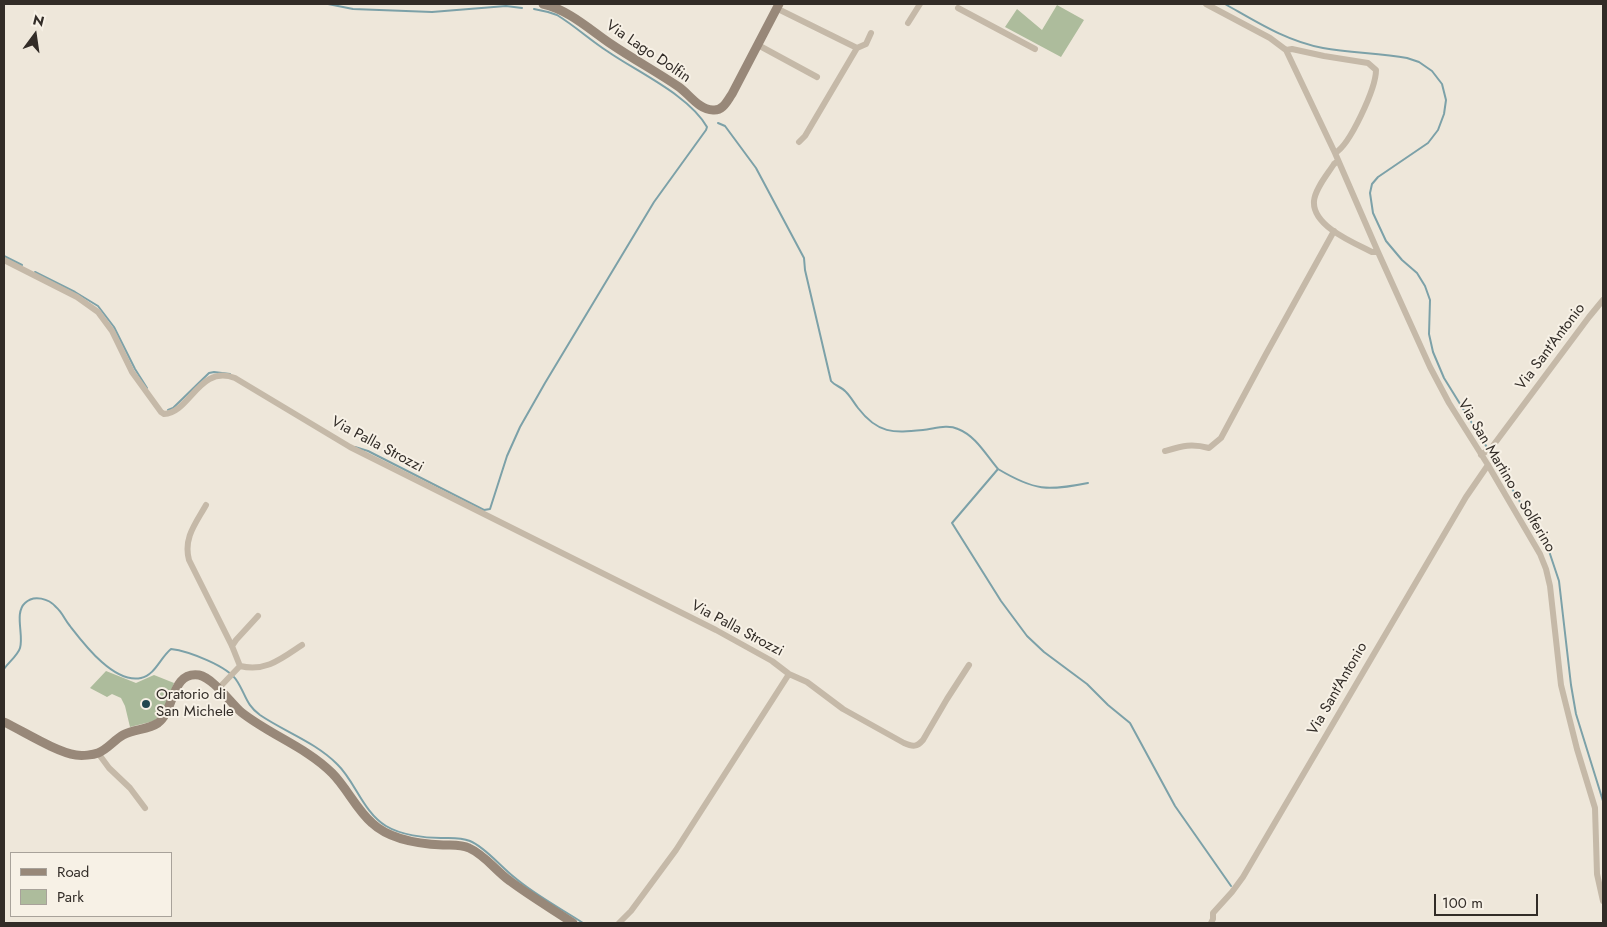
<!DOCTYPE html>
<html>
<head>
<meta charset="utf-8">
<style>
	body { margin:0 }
	#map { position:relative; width:1607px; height:927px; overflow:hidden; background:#eee7da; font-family:Jost,sans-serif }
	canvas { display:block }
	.frame { position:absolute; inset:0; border:5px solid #322c27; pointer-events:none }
	.legend { position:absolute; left:10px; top:852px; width:162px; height:65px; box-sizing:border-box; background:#f7f1e6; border:1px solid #a8a29a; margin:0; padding:6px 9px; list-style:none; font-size:15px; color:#322c27 }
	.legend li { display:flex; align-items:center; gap:10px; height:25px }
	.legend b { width:25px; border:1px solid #a8a29a }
	.north { position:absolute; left:10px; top:10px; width:50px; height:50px; -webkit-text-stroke:4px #f7f1e6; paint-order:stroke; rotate:14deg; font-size:14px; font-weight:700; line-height:20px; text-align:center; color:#322c27 }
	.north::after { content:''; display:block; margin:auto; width:18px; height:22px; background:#322c27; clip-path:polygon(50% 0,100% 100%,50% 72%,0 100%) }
	.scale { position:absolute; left:1434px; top:894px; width:104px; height:22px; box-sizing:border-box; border:2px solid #322c27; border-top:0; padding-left:6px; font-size:15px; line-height:18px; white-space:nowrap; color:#322c27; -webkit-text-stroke:4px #f7f1e6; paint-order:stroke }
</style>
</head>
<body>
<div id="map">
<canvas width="1607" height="927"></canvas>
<div class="frame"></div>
<ul class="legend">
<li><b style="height:6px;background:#988879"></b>Road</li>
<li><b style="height:14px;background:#adbc9c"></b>Park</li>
</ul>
<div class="north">N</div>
<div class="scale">100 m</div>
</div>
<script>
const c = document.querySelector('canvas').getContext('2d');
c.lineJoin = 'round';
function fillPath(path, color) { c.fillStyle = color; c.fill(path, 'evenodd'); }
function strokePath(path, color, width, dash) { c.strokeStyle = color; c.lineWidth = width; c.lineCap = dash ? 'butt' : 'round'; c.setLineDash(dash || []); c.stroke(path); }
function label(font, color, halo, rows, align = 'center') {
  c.font = font + ' Jost,sans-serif'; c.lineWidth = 4; c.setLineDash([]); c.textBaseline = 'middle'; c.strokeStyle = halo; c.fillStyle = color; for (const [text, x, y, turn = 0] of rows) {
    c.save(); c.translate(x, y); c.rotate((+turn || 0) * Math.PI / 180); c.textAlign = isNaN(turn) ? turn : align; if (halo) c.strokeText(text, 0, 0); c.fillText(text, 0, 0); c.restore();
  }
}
const green = new Path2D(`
	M 1057,5 L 1084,20 L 1061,57 L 1005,27 L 1017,9 L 1042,30 Z
	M 106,671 L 136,683 L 154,675 L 174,683 L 164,710 L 154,721 L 130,727 L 125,706 L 121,698 L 112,694 L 107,697 L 90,688 Z`);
const stream = new Path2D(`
	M 328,4 L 353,9 L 432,12 L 506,6 L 522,8
	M 1225,4 C 1257,22 1286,41 1323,48 C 1350,53 1379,53 1407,58 L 1419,62 L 1432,71 L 1442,84 L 1446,100 L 1444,114 L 1438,130 L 1428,143 L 1378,177 L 1372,184 L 1370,193 L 1373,213 L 1386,241 L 1402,260 L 1417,273 L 1425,286 L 1430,300 L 1429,334 L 1433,352 L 1444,378 L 1501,470 L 1549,551 L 1559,581 L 1571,685 L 1576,714 L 1603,801
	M 718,123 L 725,126 L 756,168 L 804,258 L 805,270 L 831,381 C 835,386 842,387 846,392 C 851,397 854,403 858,408 C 878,434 893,433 923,430 C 934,429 947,424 958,429 C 976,436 986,455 998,469 L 952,523 L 1001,601 L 1027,636 L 1044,652 L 1087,684 L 1108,705 L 1130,723 L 1175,806 L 1231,886
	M 4,256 L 22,265
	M 35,272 L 75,292 L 98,306 L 114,327 L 135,369 L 147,388
	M 168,410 L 173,408 L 209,373 L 214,372 L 230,374
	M 355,447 L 368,451 L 484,510 L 490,509 L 507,456 L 520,427 L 545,383 L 654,202 L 706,130 L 707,127 C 689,95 637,72 607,51 C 590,40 575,26 557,15 L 548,12 L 534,9
	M 998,469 C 1035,491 1047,491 1088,483
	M 4,669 C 8,663 18,655 20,648 C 24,635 14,613 25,603 C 34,594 49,599 56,607 C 62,612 65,620 70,626 C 84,644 114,684 141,678 C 155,675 160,658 171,649 C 188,651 228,666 237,681 C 246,695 246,705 260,715 C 285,732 315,742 337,764 C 355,781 363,812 386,826 C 401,835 424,838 441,838 C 452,838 460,837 470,841 C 485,847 501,867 514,877 C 535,895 560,908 583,923`);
const street = new Path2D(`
	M 1206,4 L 1270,38 L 1286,50 L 1335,153 L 1378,252 L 1430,367 L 1449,403 L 1488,465 L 1540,554 L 1546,569 L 1550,586 L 1561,685 L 1577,749 L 1595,808 L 1597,874 L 1603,901
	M 776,8 L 857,48
	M 958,8 L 1035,49
	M 908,23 L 920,4
	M 758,45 L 817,77
	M 857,48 L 866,44 L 871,33
	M 1286,50 L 1292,49 L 1324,56 L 1368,63 L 1376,70 C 1376,88 1350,145 1335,153
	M 799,142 L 805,136 L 857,48
	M 1338,161 L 1334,164 C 1327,175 1315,189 1314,201 C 1312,226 1354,243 1372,252 L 1378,252
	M 4,260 L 77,297 L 98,312 L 112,331 L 132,372 L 161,412 L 164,414 C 190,413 199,364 235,378 L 350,447 L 716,630 L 772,661 L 789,674 L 807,682 L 843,709 L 904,743 C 913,747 917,747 923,740 L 947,699 L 969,665
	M 1165,451 C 1182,446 1191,443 1209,448 L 1221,438 L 1266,354 L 1334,231
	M 1481,455 L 1492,447 L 1589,317 L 1603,300
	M 206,505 C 196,523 183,538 189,560 L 232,646 L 240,666
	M 232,646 L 236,640 L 258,616
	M 218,689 L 240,666 C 266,672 281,659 302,645
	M 98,753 L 109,768 L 130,788 L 145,808
	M 619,923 L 631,911 L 676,850 L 789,674
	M 1211,923 L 1213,919 L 1213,913 L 1232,892 L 1243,877 L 1466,497 L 1488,465`);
const secondary = new Path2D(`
	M 543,4 C 569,10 589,29 611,44 C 633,59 657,72 679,87 C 689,94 699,110 713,110 C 723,111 727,101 732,94 L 779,4
	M 4,722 C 23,731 56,752 76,755 C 82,756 93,755 98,753 C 108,749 114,740 123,735 C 134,729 148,730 158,723 C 175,710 171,671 199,675 C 213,678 230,702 241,712 C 270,735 306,747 332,773 C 347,788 356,809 372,823 C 390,840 419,844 443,845 C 452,845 461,844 469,848 C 485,855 496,871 510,881 C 530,896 552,909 573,923`);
const markers = [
	[146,704,5,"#21474f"]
];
const streetNames = [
	["Via Lago Dolfin",648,52,34],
	["Via Sant'Antonio",1551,347,-53],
	["Via Palla Strozzi",377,445,28],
	["Via San Martino e Solferino",1506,476,59],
	["Via Palla Strozzi",737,629,28],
	["Via Sant'Antonio",1338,689,-60]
];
const poiNames = [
	["Oratorio di",156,695],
	["San Michele",156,712]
];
fillPath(green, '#adbc9c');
strokePath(stream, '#7ca1a8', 2);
strokePath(street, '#c5b9a8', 6);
strokePath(secondary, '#988879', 9);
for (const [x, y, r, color] of markers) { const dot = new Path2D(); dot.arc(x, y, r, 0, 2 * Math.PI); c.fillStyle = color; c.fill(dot); strokePath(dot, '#f7f1e6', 2); }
label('15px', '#322c27', '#f7f1e6', streetNames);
label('15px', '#322c27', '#f7f1e6', poiNames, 'left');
</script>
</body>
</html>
